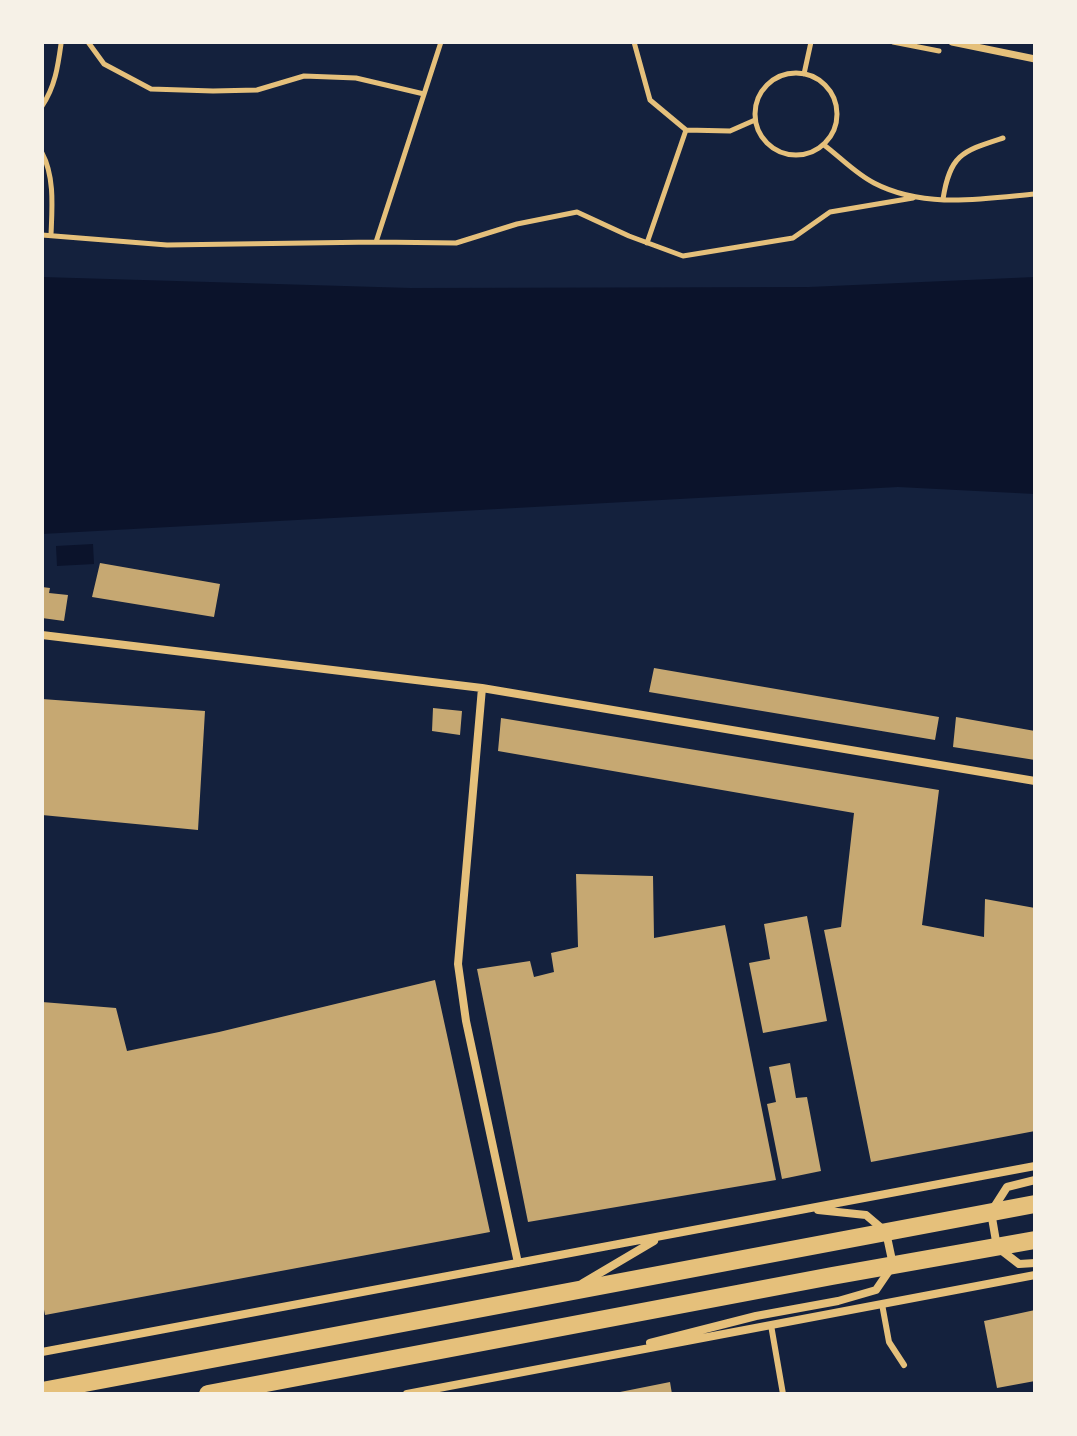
<!DOCTYPE html>
<html>
<head>
<meta charset="utf-8">
<style>
	body { margin:0 }
	#map { position:relative; width:1077px; height:1436px; overflow:hidden; background:#14213d; font-family:Spectral,serif }
	canvas { display:block }
	.frame { position:absolute; inset:0; border:44px solid #f6f1e7; pointer-events:none }
</style>
</head>
<body>
<div id="map">
<canvas width="1077" height="1436"></canvas>
<div class="frame"></div>
</div>
<script>
const c = document.querySelector('canvas').getContext('2d');
c.lineJoin = 'round';
function fillPath(path, color) { c.fillStyle = color; c.fill(path, 'evenodd'); }
function strokePath(path, color, width, dash) { c.strokeStyle = color; c.lineWidth = width; c.lineCap = dash ? 'butt' : 'round'; c.setLineDash(dash || []); c.stroke(path); }
const water = new Path2D(`
	M 42,277 L 411,288 L 809,287 L 1035,277 L 1035,494 L 898,487 L 42,534 Z
	M 93,544 L 94,564 L 57,566 L 56,546 Z`);
const building = new Path2D(`
	M 100,563 L 220,584 L 214,617 L 92,597 Z
	M 42,587 L 50,588 L 49,593 L 68,595 L 64,621 L 42,618 Z
	M 654,668 L 939,717 L 935,740 L 649,692 Z
	M 42,699 L 205,711 L 198,830 L 42,815 Z
	M 433,708 L 462,711 L 460,735 L 432,731 Z
	M 956,717 L 1035,731 L 1035,760 L 953,747 Z
	M 501,718 L 939,790 L 922,925 L 984,937 L 985,899 L 1035,908 L 1035,1131 L 871,1162 L 824,930 L 841,927 L 854,813 L 498,751 Z
	M 576,874 L 653,876 L 654,938 L 725,925 L 776,1180 L 528,1222 L 477,969 L 530,961 L 534,977 L 554,972 L 551,953 L 578,947 Z
	M 807,916 L 827,1021 L 763,1033 L 749,963 L 770,959 L 764,924 Z
	M 435,980 L 490,1232 L 45,1315 L 42,1299 L 42,1002 L 116,1008 L 127,1051 L 219,1032 Z
	M 790,1063 L 796,1098 L 807,1097 L 821,1171 L 782,1179 L 767,1104 L 776,1102 L 769,1067 Z
	M 1035,1310 L 1035,1381 L 997,1388 L 984,1321 Z
	M 670,1382 L 672,1394 L 615,1394 L 615,1393 Z`);
const path = new Path2D(`
	M 88,42 L 104,64 L 151,89 L 213,91 L 257,90 L 304,76 L 356,78 L 424,94
	M 634,42 L 650,100 L 686,130 L 730,131 L 755,120
	M 893,42 L 939,51
	M755 114a41 41 0 1 1 82 0a41 41 0 1 1-82 0Z
	M 804,74 L 811,42
	M 42,106 C 55,87 58,66 61,44
	M 824,145 C 840,157 856,174 874,183 C 924,209 982,199 1035,194
	M 42,153 C 55,177 52,209 51,235
	M 943,199 C 950,154 963,151 1003,138
	M 42,235 L 167,245 L 376,242 L 456,243 L 517,224 L 577,212 L 629,236 L 683,256 L 793,238 L 830,212 L 913,198
	M 376,242 L 441,42
	M 647,243 L 686,130`);
const service = new Path2D(`
	M 882,1304 L 889,1342 L 904,1365
	M 771,1325 L 783,1394`);
const pedestrian = new Path2D(`
	M 952,42 L 1035,59`);
const minor = new Path2D(`
	M 42,635 L 482,688 L 1035,781
	M 482,688 L 458,964 L 466,1021 L 518,1263
	M 1035,1180 L 1007,1187 L 991,1212 L 997,1247 L 1019,1264 L 1035,1263
	M 583,1283 L 654,1241
	M 650,1343 L 756,1316 L 838,1301 L 876,1290 L 893,1265 L 886,1232 L 866,1215 L 818,1210
	M 42,1352 L 1035,1166
	M 407,1394 L 1035,1275`);
const trunk = new Path2D(`
	M 42,1391 L 1035,1204
	M 208,1394 L 832,1276 L 1035,1240`);
fillPath(water, '#0b132b');
fillPath(building, '#c6a872');
strokePath(path, '#e5c07b', 5);
strokePath(service, '#e5c07b', 6);
strokePath(pedestrian, '#e5c07b', 7);
strokePath(minor, '#e5c07b', 8);
strokePath(trunk, '#e5c07b', 18);
</script>
</body>
</html>
